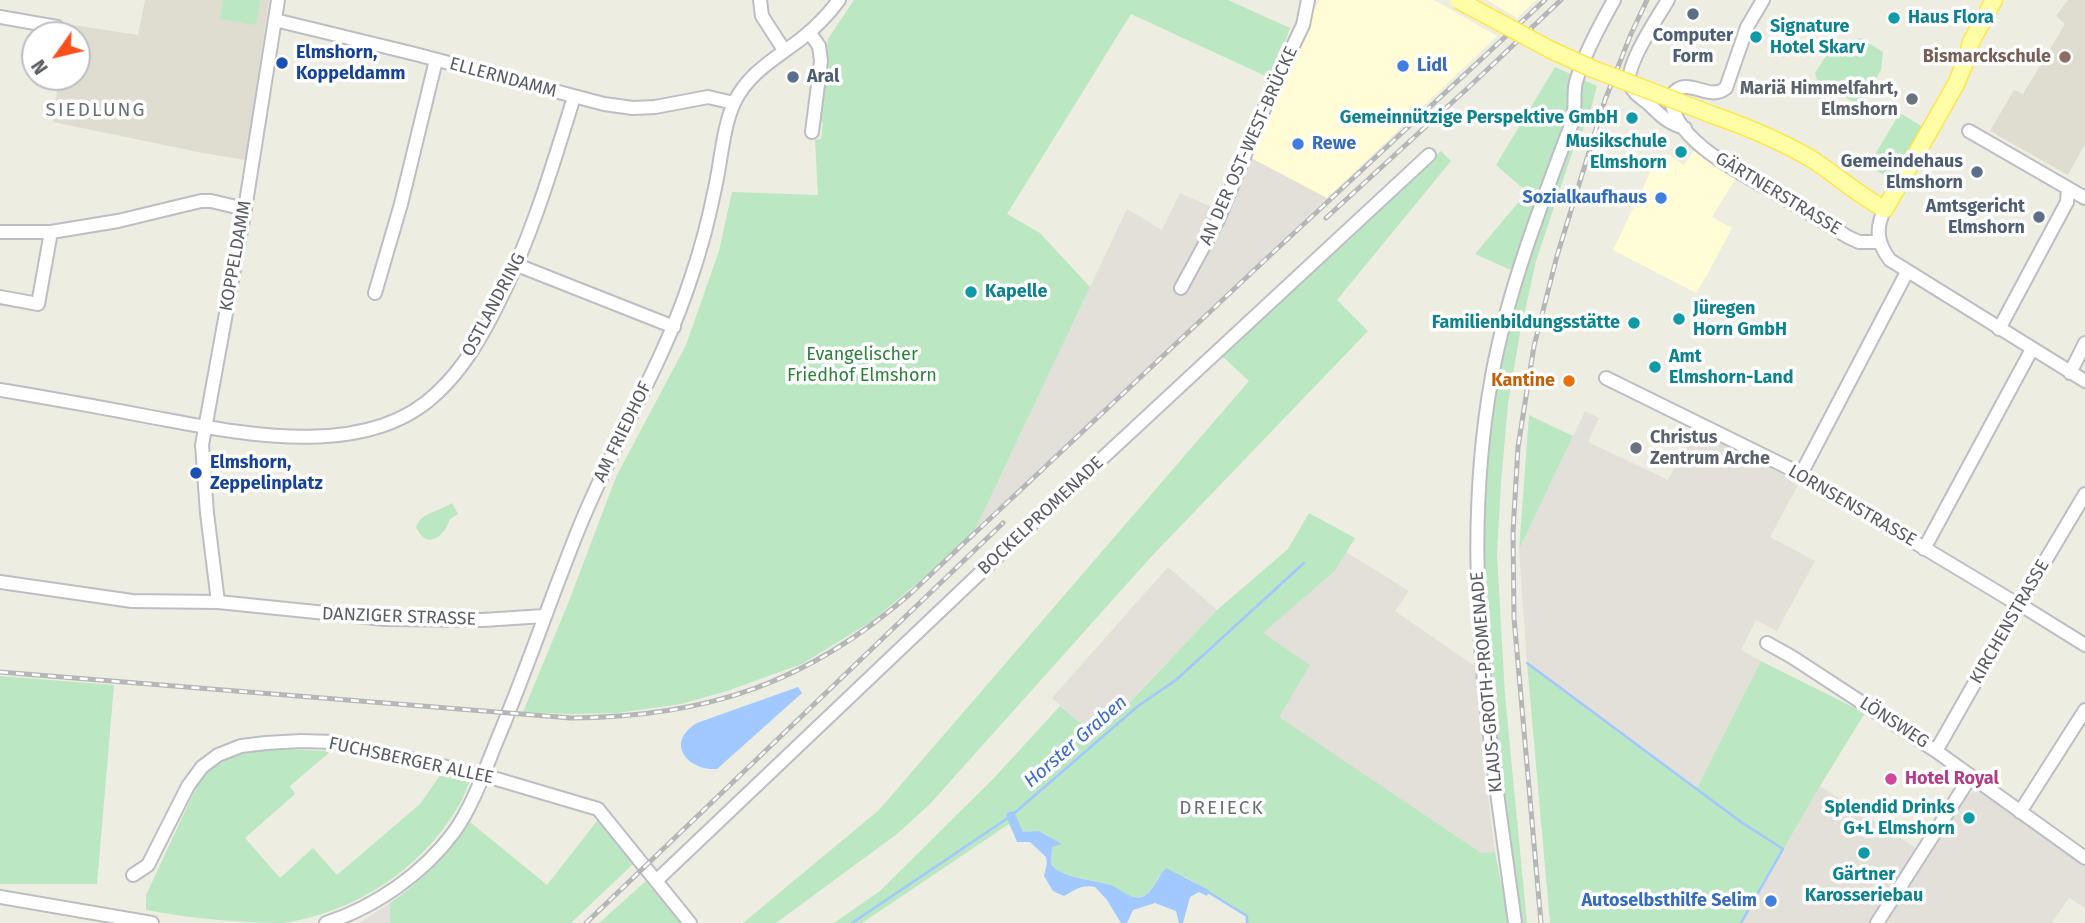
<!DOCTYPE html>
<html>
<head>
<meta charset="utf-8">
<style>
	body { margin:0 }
	#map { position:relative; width:2085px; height:923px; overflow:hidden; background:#eeede1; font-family:"Fira Sans",sans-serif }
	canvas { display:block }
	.north { position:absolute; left:21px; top:21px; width:70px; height:70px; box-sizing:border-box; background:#fff; border:2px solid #bdbec1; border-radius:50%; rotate:236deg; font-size:19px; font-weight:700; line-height:28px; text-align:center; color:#5a5d64 }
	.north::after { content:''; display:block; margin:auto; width:24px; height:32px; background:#f8501d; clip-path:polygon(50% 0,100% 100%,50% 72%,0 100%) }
</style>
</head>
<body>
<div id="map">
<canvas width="2085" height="923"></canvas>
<div class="north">N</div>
</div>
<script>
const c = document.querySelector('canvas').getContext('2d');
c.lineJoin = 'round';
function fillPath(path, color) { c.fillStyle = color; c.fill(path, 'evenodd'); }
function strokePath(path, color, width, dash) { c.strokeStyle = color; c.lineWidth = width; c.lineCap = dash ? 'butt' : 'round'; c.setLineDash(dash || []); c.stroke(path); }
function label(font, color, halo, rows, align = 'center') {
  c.font = font + ' "Fira Sans",sans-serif'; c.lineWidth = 7; c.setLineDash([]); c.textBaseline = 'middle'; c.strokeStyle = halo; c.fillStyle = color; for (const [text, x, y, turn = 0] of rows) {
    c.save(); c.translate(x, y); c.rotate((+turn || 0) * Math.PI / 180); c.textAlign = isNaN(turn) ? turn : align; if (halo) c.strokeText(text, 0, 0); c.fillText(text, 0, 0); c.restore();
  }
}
const commercial = new Path2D(`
	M 1319,0 L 1434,0 L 1497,36 L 1327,198 L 1249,157 Z
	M 1487,0 L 1536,0 L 1517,18 Z
	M 1694,150 L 1736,178 L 1712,217 L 1732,228 L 1708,273 L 1696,293 L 1613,250 L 1658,156 L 1668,154 L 1684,165 Z`);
const industrial = new Path2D(`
	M 1249,157 L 1327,198 L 974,532 L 1127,209 L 1162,230 L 1180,193 L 1225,213 Z
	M 1585,411 L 1599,418 L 1588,442 L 1668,480 L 1696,430 L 1799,483 L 1770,537 L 1815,561 L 1777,631 L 1756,620 L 1741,650 L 1761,661 L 1697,788 L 1527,663 L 1519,550 Z
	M 1346,552 L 1409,591 L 1395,611 L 1476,667 L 1483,758 L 1495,852 L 1481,854 L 1278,717 L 1262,633 L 1335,571 Z
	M 1168,567 L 1217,610 L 1096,737 L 1052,698 Z
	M 1820,786 L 1916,848 L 1868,923 L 1741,923 Z
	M 1976,790 L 2085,867 L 2085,908 L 2069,898 L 2052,923 L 1891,923 L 1888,921 L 1969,794 Z
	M 390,903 L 390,923 L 359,923 Z`);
const education = new Path2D(`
	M 145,0 L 269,0 L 246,160 L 203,153 L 53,122 L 59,77 L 77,77 L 77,35 L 66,35 L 67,24 L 138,35 Z
	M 2068,0 L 2085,0 L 2085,144 L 2068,175 L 1990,131 L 2014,90 L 2023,94 L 2065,24 L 2056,16 Z`);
const green = new Path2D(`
	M 223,0 L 260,0 L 256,25 L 220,19 Z
	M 854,0 L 1228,0 L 1290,28 L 1272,79 L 1131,14 L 1007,214 L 1040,233 L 1090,287 L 974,532 L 939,565 L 872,621 L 802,664 L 727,691 L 681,704 L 617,713 L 572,714 L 523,712 L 569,601 L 616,477 L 686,345 L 719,251 L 732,192 L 818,195 L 815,140 L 821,139 L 823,124 L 819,116 L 828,39 Z
	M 1861,38 L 1883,52 L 1881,70 L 1860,106 L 1817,80 L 1815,73 L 1835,42 Z
	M 1555,67 L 1597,86 L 1588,120 L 1575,144 L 1536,261 L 1520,333 L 1508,404 L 1501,483 L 1497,554 L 1505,695 L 1527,923 L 1521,923 C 1504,800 1483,677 1483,553 C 1483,494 1488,431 1499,373 C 1505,340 1514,308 1522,275 L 1475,254 L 1527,192 L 1496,165 Z
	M 1900,113 L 1923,127 L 1891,179 L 1868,166 Z
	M 1441,151 L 1451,161 L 1337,300 L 1368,331 L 1151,557 L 930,804 L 897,834 L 776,923 L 743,923 L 879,810 L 1249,381 L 1223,357 Z
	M 1529,415 L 1573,436 L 1519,550 Z
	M 452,503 L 458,514 L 450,519 C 444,537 427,551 416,527 C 421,512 439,512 452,503 Z
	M 1309,513 L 1355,538 L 1335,571 L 1263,633 L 1310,665 L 1279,717 L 1481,853 L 1495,852 L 1509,923 L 1247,923 L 1246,916 L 1208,892 L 1209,890 L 1185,877 L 1160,875 C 1155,882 1151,894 1143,896 C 1133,900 1126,893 1117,889 C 1096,877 1068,881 1051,865 L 1052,847 L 1049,836 L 1039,831 L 1013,832 L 1009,824 L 862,923 L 834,923 L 880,891 L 994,778 L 1060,706 L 1097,737 L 1217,610 L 1288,549 Z
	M 1761,661 L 1865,713 L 1820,786 L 1741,923 L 1550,923 L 1527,663 L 1614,729 L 1697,788 Z
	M 0,676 L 114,685 L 97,884 L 0,884 Z
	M 267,749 L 331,751 L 290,786 L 295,794 L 245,838 L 280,878 L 313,848 L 337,875 L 420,804 L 441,774 L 470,781 C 466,790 462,801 456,810 C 420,870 353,913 283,923 C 238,923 189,918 146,910 L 146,895 L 195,790 L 206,772 L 224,761 L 243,753 Z
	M 601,816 L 635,862 L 571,923 L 390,923 L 390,903 C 423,881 447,854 470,822 L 547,885 Z
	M 646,881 L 680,923 L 599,923 Z`);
const water = new Path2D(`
	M 798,687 L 802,693 L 717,769 C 688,771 664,743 697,723 Z
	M 1039,831 L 1062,844 L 1052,847 L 1051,865 C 1068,881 1096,878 1117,888 C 1125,893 1132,899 1142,897 C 1153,893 1158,876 1166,868 L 1209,890 L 1207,896 L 1199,892 L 1190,897 L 1183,923 L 1179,923 L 1176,911 L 1155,903 L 1133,910 L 1127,923 L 1121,923 L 1107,900 L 1095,887 C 1082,884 1075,890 1064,896 L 1053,891 L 1044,876 L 1047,863 L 1046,857 L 1030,842 L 1017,842 L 1013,832 Z`);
const stream = new Path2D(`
	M 1527,663 L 1741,822 L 1783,849 L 1741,923
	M 1208,892 L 1247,916 L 1247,923
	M 852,923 L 1011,816 L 1138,706 L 1176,680 L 1304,563`);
const canal = new Path2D(`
	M 1011,816 L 1018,832`);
const minor = new Path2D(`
	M 760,0 L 762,16 L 784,50
	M 1668,0 C 1659,15 1623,68 1630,85 C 1633,93 1642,98 1649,104 C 1661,116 1669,124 1685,128
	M 1763,0 L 1747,27 L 1726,88 C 1707,103 1687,73 1671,96 C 1671,140 1741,173 1774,192 C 1799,207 1824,222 1848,237 L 1859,242 L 1880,242
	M 0,17 L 57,27
	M 275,20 L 415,54 L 604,104 L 633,108 L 655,107 L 708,97 L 734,103
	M 809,32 L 819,46 L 821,61 L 812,132
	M 1969,131 L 2085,198
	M 1885,209 C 1875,228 1877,243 1890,260 L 2085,381
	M 0,232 L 51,232 L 118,221 L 201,201 L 211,201 L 245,209
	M 517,265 L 674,327
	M 1181,288 L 1218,220 L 1271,92 L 1303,25 L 1308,0
	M 375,293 L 401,204 L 436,60
	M 0,297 L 38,304 L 51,232
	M 1999,329 L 2067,202 L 2068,188
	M 2070,373 L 2085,343
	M 1606,378 L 1801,474 L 2019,605
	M 0,390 C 49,398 98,407 146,416 C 234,432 365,463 437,393 C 463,369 481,338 497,306 C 531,239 552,168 574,97
	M 1801,474 L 1907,272
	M 1924,549 L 2032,349
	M 0,582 L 132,601 L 218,602 L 385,619 L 483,620 L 544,616
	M 218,602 L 207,513 L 202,445 L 245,209 L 278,0
	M 2024,607 L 2085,645
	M 1767,643 L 1792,657 L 1936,751 L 2085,858
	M 1936,751 L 2019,605 L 2085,494
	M 2020,812 L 2085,710
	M 133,875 L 148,865 L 188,786 L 202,767 L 218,755 L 241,746 L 266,743 L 301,741 L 335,742 L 483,775 L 598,809 L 690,923
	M 656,881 L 1039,517 L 1429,155
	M 0,897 L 152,923
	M 326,923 C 375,907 423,874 454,832 C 474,804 485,769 498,738 C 527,669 551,597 579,528 C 613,443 663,365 691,278 C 701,249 709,218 715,188 C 721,162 723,127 734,103 C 748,73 776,58 801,39 C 815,28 828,15 839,0
	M 1515,923 C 1490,737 1458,563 1492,376 C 1507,294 1537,216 1566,138 C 1568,132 1572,125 1573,119 C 1576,107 1573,93 1576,82 C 1583,56 1601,23 1614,0
	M 1877,923 L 1971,776`);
const major = new Path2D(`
	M 1713,115 C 1747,127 1782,141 1813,160 C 1838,176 1859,196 1885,209 L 1956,84 L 1967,58 L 1971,42 L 1994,0`);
const rail = new Path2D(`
	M 1326,218 L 1470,86 L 1561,0
	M 0,672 L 571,718 C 707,717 808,683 911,593 L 1265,260 L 1545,0
	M 586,923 L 1003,523
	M 1541,923 L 1514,618 L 1513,532 L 1518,447 L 1534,346 L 1557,256 L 1605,100 L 1631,34 L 1647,0`);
const majorBridge = new Path2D(`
	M 1458,0 L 1551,50 L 1593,69 L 1713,115`);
const markers = [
	[1693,14,7,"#5c6f8a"],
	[1894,18,7,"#0f9aa8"],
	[1756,37,7,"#0f9aa8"],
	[2065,57,7,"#8d6e63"],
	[282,63,7,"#1a4fb4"],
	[1403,66,7,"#3f7fe0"],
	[793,77,7,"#5c6f8a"],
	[1912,99,7,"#6b7280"],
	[1632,118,7,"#0f9aa8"],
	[1298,144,7,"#3f7fe0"],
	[1681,152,7,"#0f9aa8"],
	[1977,172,7,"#5c6f8a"],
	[1661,198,7,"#3f7fe0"],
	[2039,217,7,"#5c6f8a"],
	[971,292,7,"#0f9aa8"],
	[1679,319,7,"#0f9aa8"],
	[1634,323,7,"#0f9aa8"],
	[1655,367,7,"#0f9aa8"],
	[1569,381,7,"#e8710a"],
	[1636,448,7,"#6b7280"],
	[196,473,7,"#1a4fb4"],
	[1891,779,7,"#d1479c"],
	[1969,818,7,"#0f9aa8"],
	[1864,853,7,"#0f9aa8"],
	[1771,901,7,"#3f7fe0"]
];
const cultureNames = [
	["Haus Flora",1908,18],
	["Signature",1770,27],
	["Hotel Skarv",1770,48],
	["Gemeinnützige Perspektive GmbH",1618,118,"right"],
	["Musikschule",1667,142,"right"],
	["Elmshorn",1667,163,"right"],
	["Kapelle",985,292],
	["Jüregen",1693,309],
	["Horn GmbH",1693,330],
	["Familienbildungsstätte",1620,323,"right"],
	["Amt",1669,357],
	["Elmshorn-Land",1669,378],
	["Splendid Drinks",1955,808,"right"],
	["G+L Elmshorn",1955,829,"right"],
	["Gärtner",1864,875,"center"],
	["Karosseriebau",1864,896,"center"]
];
const serviceNames = [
	["Computer",1693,36,"center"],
	["Form",1693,57,"center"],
	["Aral",807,77,"left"],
	["Gemeindehaus",1963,162],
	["Elmshorn",1963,183],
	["Amtsgericht",2025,207],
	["Elmshorn",2025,228]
];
const transitNames = [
	["Elmshorn,",296,53],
	["Koppeldamm",296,74],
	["Elmshorn,",210,463],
	["Zeppelinplatz",210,484]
];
const educationNames = [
	["Bismarckschule",2051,57]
];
const shopNames = [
	["Lidl",1417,66],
	["Rewe",1312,144],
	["Sozialkaufhaus",1647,198,"right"],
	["Autoselbsthilfe Selim",1757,901,"right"]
];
const streetNames = [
	["ELLERNDAMM",503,78,15],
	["AN DER OST-WEST-BRÜCKE",1249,146,-66],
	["GÄRTNERSTRASSE",1778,194,31],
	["KOPPELDAMM",236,256,-80],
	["OSTLANDRING",494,305,-62],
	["AM FRIEDHOF",623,432,-64],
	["LORNSENSTRASSE",1852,506,30],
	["BOCKELPROMENADE",1041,516,-43],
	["DANZIGER STRASSE",399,617,2],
	["KIRCHENSTRASSE",2010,622,-60],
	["KLAUS-GROTH-PROMENADE",1487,682,-95],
	["LÖNSWEG",1894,723,33],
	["FUCHSBERGER ALLEE",411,761,12]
];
const worshipNames = [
	["Mariä Himmelfahrt,",1898,89],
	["Elmshorn",1898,110],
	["Christus",1650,438,"left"],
	["Zentrum Arche",1650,459,"left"]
];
const parkNames = [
	["Evangelischer",862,355],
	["Friedhof Elmshorn",862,376]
];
const foodNames = [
	["Kantine",1555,381]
];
const hotelNames = [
	["Hotel Royal",1905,779]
];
const neighbourhoodNames = [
	["SIEDLUNG",96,111],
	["DREIECK",1222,809]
];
const waterNames = [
	["Horster Graben",1076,742,-41]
];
fillPath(commercial, '#fffcd6');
fillPath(industrial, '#e2e0d9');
fillPath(education, '#deddd0');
fillPath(green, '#bbe8c2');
fillPath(water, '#a1c8ff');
strokePath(stream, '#a1c8ff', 2.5);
strokePath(canal, '#a1c8ff', 9);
strokePath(minor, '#bcbec4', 16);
strokePath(major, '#fee74b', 19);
strokePath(minor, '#fff', 12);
strokePath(major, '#fffea6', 16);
strokePath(rail, '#b5b6b7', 5);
strokePath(rail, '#fff', 2.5, [8]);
strokePath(majorBridge, '#fee74b', 19, []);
strokePath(majorBridge, '#fffea6', 16);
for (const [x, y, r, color] of markers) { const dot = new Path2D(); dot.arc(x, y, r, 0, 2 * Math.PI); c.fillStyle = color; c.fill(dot); strokePath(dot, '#fff', 2.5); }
label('bold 18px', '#0d838f', '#fff', cultureNames, 'left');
label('bold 18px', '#4e5e75', '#fff', serviceNames, 'right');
label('bold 18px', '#164399', '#fff', transitNames, 'left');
label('bold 18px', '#785e54', '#fff', educationNames, 'right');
label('bold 18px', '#366cbe', '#fff', shopNames, 'left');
label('18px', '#5a5d64', '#fff', streetNames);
label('bold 18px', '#5b616d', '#fff', worshipNames, 'right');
label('18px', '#2c823d', '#fff', parkNames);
label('bold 18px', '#c56008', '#fff', foodNames, 'right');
label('bold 18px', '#b23c85', '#fff', hotelNames, 'left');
c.letterSpacing = '2px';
label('19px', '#6b6f76', '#fff', neighbourhoodNames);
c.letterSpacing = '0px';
label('italic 19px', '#396acd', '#fff', waterNames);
</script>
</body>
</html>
